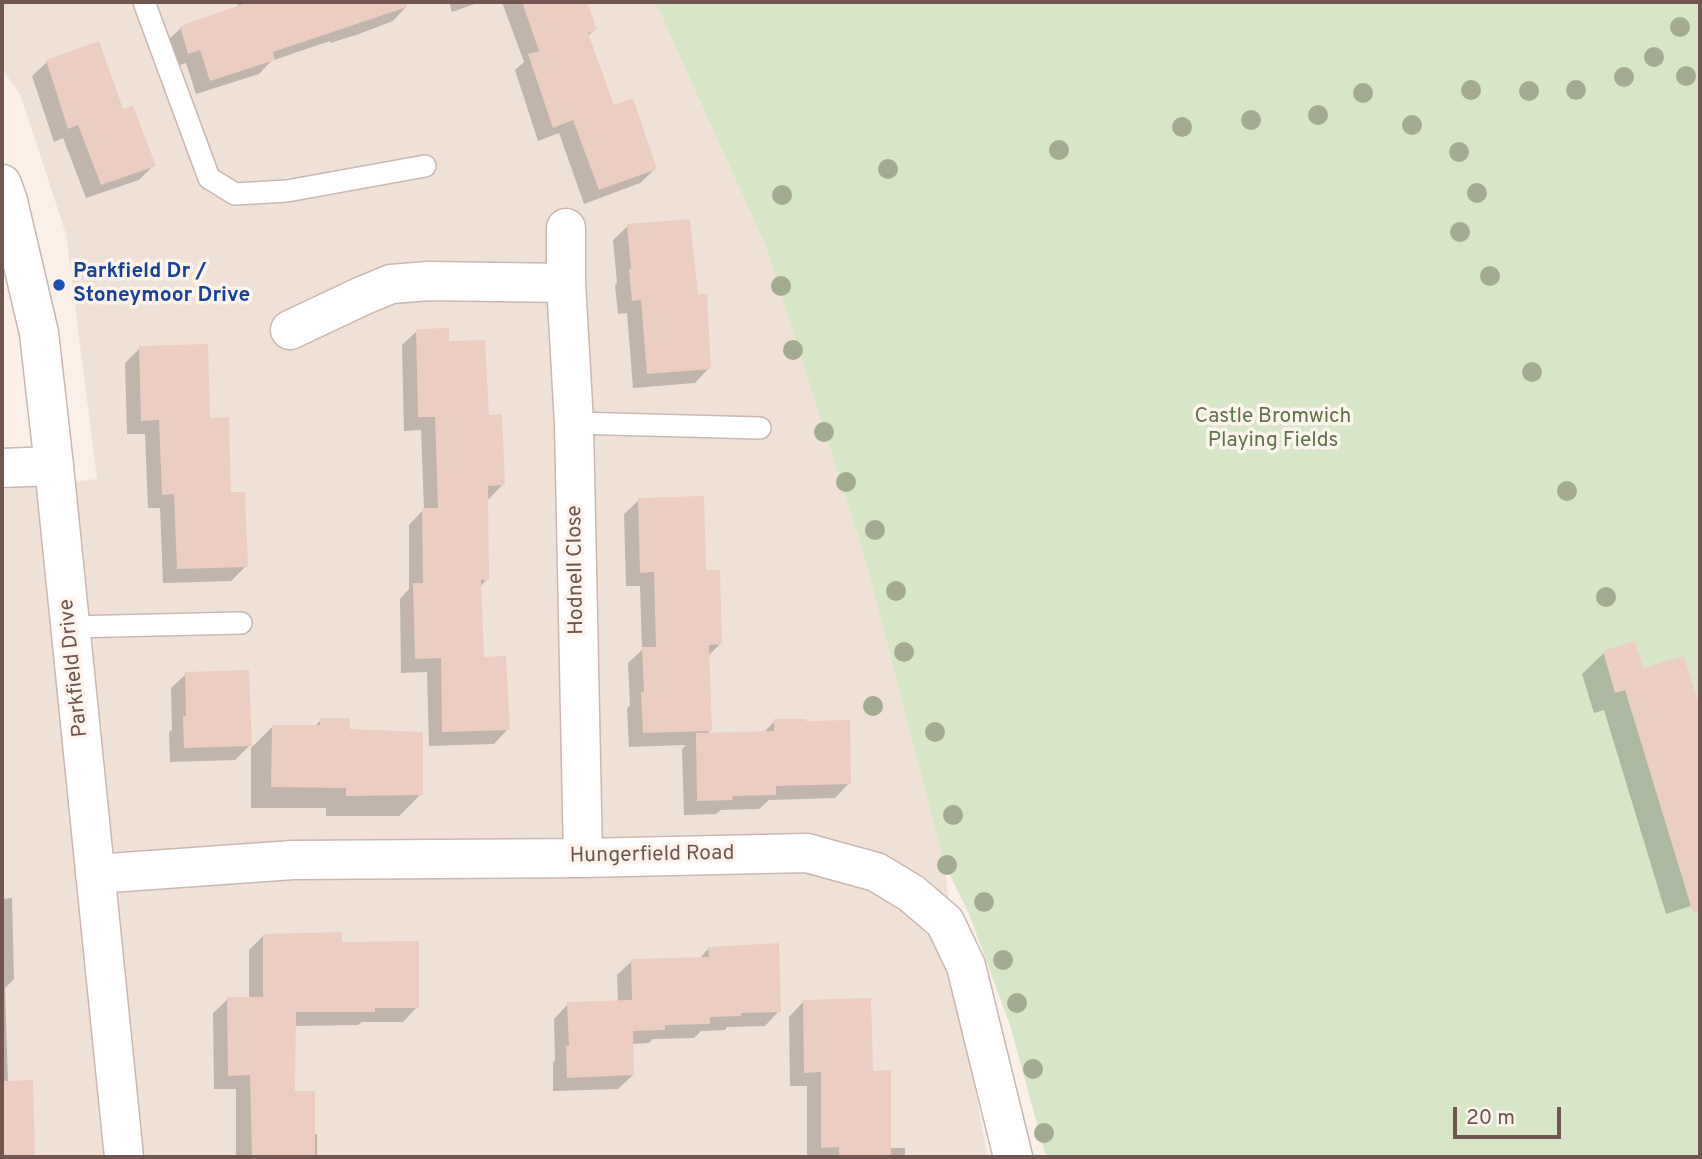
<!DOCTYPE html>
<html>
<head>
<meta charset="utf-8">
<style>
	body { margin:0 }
	#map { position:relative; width:1702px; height:1159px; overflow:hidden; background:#faf0e7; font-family:Overpass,sans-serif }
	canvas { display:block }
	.frame { position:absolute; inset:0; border:4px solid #70564f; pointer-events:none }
	.scale { position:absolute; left:1453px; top:1107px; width:108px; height:32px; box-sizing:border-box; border:4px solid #70564f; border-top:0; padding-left:9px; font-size:21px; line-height:24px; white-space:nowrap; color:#70564f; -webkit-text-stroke:5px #fdf5ed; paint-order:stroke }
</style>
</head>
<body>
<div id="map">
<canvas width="1702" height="1159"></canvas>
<div class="frame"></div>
<div class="scale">20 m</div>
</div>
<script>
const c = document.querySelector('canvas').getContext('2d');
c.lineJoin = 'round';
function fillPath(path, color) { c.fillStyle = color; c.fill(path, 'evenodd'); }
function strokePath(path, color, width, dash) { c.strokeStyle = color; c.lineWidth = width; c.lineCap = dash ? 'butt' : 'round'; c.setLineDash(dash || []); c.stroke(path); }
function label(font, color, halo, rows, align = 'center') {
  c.font = font + ' Overpass,sans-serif'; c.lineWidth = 7; c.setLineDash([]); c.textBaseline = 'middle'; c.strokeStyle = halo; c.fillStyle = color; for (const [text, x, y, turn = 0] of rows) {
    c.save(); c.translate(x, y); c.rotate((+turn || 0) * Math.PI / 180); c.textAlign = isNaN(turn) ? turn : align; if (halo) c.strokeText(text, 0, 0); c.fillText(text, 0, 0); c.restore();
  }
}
const residential = new Path2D(`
	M 2,2 L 655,2 L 766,247 L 865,559 L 944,863 L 978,1107 L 988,1157 L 2,1157 L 2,490 L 97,479 L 66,234 L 20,94 L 2,69 Z`);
const green = new Path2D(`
	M 655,2 L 1700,2 L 1700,1157 L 1046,1157 L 1010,1025 L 969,914 L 944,863 L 865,559 L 766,247 Z`);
const shadow = new Path2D(`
	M 237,2 L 406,2 L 407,6 L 393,21 L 356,35 L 330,43 L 330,41 L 271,61 L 259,74 L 196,94 L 186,63 L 174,67 L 166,42 L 181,28 L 239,7 Z
	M 449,2 L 480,2 L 452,12 Z
	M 502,2 L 585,2 L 595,29 L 587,37 L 613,108 L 655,169 L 640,183 L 584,204 L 559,133 L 538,141 L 515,70 L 524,62 Z
	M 98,44 L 122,112 L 154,165 L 139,180 L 86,198 L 63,138 L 54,142 L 32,76 L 47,62 Z
	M 628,226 L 696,296 L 709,368 L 695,383 L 633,388 L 627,313 L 618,314 L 615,285 L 617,283 L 613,240 Z
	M 417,331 L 447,343 L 487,417 L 503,484 L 489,499 L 486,499 L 487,579 L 480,587 L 482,658 L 508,729 L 494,744 L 429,746 L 427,672 L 401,673 L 400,599 L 409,589 L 409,525 L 424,509 L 421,430 L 404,431 L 402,345 Z
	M 140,348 L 208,420 L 229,494 L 246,566 L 231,581 L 163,583 L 160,508 L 148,508 L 145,434 L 127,434 L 125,363 Z
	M 639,500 L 704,572 L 720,644 L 708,656 L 710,731 L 707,734 L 763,733 L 775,721 L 849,783 L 835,798 L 769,800 L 759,809 L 721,810 L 716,814 L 684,815 L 682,749 L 686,745 L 629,747 L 627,708 L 630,706 L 628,663 L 642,650 L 640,586 L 626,586 L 624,514 Z
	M 1604,653 L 1642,671 L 1683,658 L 1700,715 L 1700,903 L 1666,914 L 1604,710 L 1594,713 L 1582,674 Z
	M 186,674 L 250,745 L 235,760 L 170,762 L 169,732 L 172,730 L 171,688 Z
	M 321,720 L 349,731 L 421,794 L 399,816 L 326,816 L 326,808 L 251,808 L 251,748 L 273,726 L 314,727 Z
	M 12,898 L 14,979 L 5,988 L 8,1083 L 31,1082 L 33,1157 L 2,1157 L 2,899 Z
	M 264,935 L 340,944 L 417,1007 L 403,1022 L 362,1022 L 358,1025 L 294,1026 L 293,1093 L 313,1134 L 317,1134 L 317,1157 L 236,1157 L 236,1089 L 214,1089 L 213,1013 L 228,999 L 249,999 L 249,950 Z
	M 709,948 L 779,1011 L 765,1026 L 727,1027 L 725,1030 L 701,1031 L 694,1038 L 653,1039 L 649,1043 L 632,1044 L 633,1075 L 618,1089 L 553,1091 L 553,1063 L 555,1060 L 554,1019 L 568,1004 L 618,1002 L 617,975 L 632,961 L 699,959 Z
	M 803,1002 L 871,1073 L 890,1148 L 905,1148 L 905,1157 L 807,1157 L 807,1086 L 790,1086 L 789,1017 Z`);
const building = new Path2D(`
	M 249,2 L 406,2 L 407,7 L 273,52 L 275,60 L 210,81 L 200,50 L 188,54 L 180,26 Z
	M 522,2 L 587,2 L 597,30 L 588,33 L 614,105 L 633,98 L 657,169 L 599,190 L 573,120 L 553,128 L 528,54 L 539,51 Z
	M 99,41 L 123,109 L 133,106 L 156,166 L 101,185 L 78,125 L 68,129 L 46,60 Z
	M 690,219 L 698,294 L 707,294 L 711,369 L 647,374 L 641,300 L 632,301 L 629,269 L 631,269 L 627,224 Z
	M 449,328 L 449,341 L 485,340 L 489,415 L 502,414 L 505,485 L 488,486 L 489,580 L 481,580 L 484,657 L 506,656 L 510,730 L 442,732 L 441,658 L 415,659 L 413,583 L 423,583 L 422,508 L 438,508 L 435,417 L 418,417 L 416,329 Z
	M 208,344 L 210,418 L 229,417 L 231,492 L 245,492 L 248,567 L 177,569 L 174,494 L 162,495 L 159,420 L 141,421 L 139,346 Z
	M 704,496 L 706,570 L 720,570 L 722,644 L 709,645 L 712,731 L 643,733 L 641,692 L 644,692 L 642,647 L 656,647 L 654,572 L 640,573 L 638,498 Z
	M 1635,641 L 1643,668 L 1684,656 L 1700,709 L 1700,912 L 1693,913 L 1625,690 L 1615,693 L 1603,651 Z
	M 249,670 L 252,746 L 184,748 L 183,716 L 186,716 L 185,672 Z
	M 320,718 L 350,718 L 350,729 L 423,732 L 423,795 L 346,796 L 346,788 L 271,787 L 272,725 L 320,725 Z
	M 774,719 L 806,719 L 806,721 L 850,720 L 851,784 L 776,786 L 776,795 L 732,796 L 733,800 L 697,801 L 696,733 L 774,731 Z
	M 342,932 L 342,942 L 419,941 L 419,1008 L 375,1008 L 375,1012 L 296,1012 L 295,1091 L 315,1091 L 315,1157 L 252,1157 L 250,1075 L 228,1076 L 227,997 L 263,997 L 263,934 Z
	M 779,943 L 781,1012 L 741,1013 L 741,1016 L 710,1017 L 710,1024 L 665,1025 L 665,1030 L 633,1031 L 634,1075 L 567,1078 L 566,1046 L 569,1046 L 567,1002 L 632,1000 L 631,959 L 709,957 L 708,947 Z
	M 871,998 L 873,1071 L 891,1070 L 891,1157 L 839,1157 L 839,1147 L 821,1148 L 821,1072 L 804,1073 L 803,1000 Z
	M 33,1080 L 35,1157 L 2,1157 L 2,1081 Z`);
const service = new Path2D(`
	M 144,2 L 209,178 L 235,194 L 287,191 L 425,166
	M 574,423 L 760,428
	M 71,627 L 241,623`);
const minor = new Path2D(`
	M 566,228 L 566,283
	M 290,330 L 362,296 L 391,284 L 429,281 L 566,283 L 574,423 L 583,858
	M 2,468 L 54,466
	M 95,874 L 293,860 L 583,858 L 807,853 L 876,872 L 911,893 L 945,922 L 966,966 L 1013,1157`);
const tertiary = new Path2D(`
	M 2,184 L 8,201 L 39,333 L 54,466 L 124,1157`);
const trees = [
	[1680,27],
	[1654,57],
	[1686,76],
	[1624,77],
	[1471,90],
	[1576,90],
	[1529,91],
	[1363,93],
	[1318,115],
	[1251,120],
	[1412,125],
	[1182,127],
	[1059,150],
	[1459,152],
	[888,169],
	[1477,193],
	[782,195],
	[1460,232],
	[1490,276],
	[781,286],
	[793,350],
	[1532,372],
	[824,432],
	[846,482],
	[1567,491],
	[875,530],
	[896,591],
	[1606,597],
	[904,652],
	[873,706],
	[935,732],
	[953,815],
	[947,865],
	[984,902],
	[1003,960],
	[1017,1003],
	[1033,1069],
	[1044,1133]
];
const markers = [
	[59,285,7,"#1a4fb4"]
];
const transitNames = [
	["Parkfield Dr /",73,273],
	["Stoneymoor Drive",73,297]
];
const parkNames = [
	["Castle Bromwich",1273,418],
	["Playing Fields",1273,442]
];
const streetNames = [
	["Hodnell Close",577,570,-91],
	["Parkfield Drive",75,668,-96],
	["Hungerfield Road",652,856,-1]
];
fillPath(residential, '#f0e1d6');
fillPath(green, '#d7e6c7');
fillPath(shadow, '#0003');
fillPath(building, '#eccdc2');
strokePath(service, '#cab7af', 24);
strokePath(minor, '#cab7af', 41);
strokePath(tertiary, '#cab7af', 41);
strokePath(service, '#fff', 21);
strokePath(minor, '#fff', 38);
strokePath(tertiary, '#fff', 38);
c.fillStyle = '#a3ac90';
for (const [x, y] of trees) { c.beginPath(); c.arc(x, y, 10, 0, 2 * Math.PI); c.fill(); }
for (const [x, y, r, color] of markers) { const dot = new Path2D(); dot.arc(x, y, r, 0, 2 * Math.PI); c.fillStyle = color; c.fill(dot); strokePath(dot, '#fdf5ed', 2.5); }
label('bold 21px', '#164399', '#fdf5ed', transitNames, 'left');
label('21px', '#5b7548', '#fdf5ed', parkNames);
label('21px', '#70564f', '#fdf5ed', streetNames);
</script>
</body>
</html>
